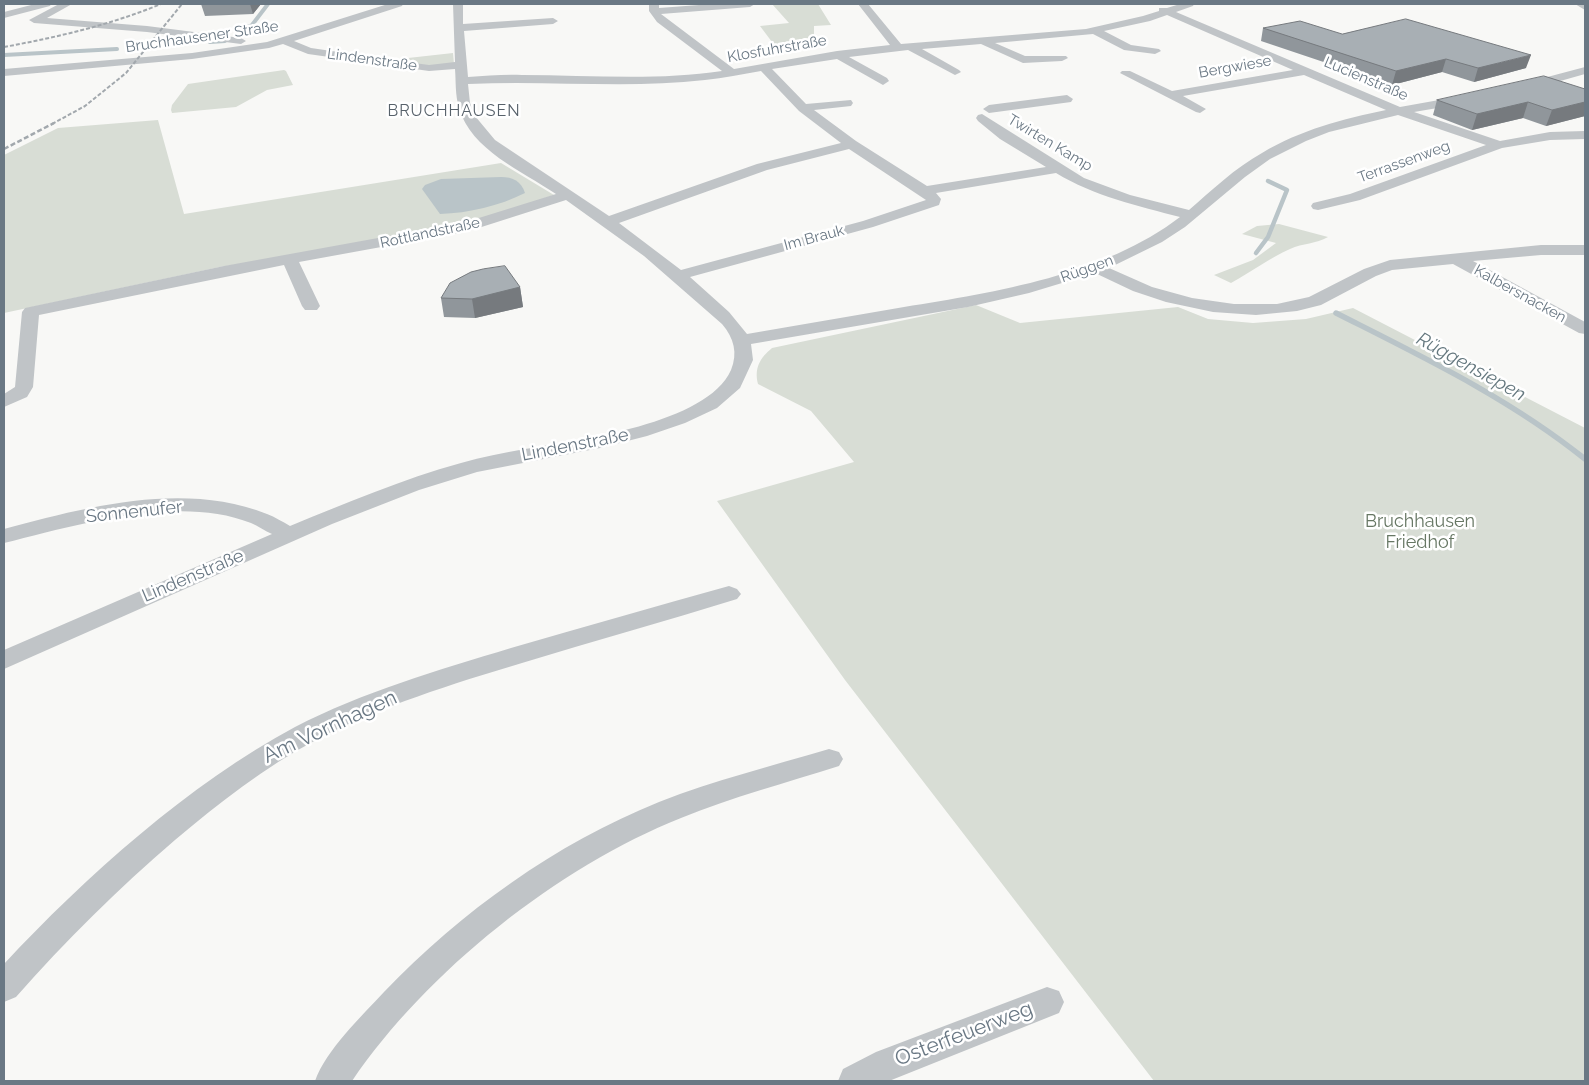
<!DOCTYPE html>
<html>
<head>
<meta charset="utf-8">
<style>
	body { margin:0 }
	#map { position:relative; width:1589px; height:1085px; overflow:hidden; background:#f8f8f6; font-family:Raleway,sans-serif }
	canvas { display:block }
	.frame { position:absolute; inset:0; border:5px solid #6a7884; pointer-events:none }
</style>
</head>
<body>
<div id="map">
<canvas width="1589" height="1085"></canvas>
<div class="frame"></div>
</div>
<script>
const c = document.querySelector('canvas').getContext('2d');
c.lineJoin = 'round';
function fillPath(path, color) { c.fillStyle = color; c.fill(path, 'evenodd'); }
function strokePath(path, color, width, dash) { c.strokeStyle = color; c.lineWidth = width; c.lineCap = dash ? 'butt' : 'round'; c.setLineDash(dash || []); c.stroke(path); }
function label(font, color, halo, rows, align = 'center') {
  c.font = font + ' Raleway,sans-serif'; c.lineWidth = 5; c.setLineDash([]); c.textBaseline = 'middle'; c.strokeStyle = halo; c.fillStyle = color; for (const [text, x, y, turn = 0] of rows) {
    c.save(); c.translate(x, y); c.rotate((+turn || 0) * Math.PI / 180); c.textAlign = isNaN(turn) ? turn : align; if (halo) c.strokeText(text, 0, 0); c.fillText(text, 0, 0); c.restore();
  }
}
const green = new Path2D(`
	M 772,4 L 818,4 L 831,25 L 814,26 L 814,47 L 778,50 L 760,26 L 789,23 Z
	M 453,53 L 454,64 L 425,66 L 390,60 Z
	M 284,70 L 286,71 L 293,85 L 267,90 L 236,107 L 172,113 L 171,110 L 172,105 L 188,84 Z
	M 158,120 L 184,214 L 501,163 L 554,195 L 446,231 L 220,267 L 4,313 L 4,155 L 58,128 Z
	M 1279,224 L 1328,237 C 1316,244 1303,243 1290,249 C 1270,258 1251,272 1231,283 L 1214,275 L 1253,260 L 1276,243 L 1242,234 L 1257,226 Z
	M 976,305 L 1020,323 L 1178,307 L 1208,319 L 1253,323 L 1306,319 L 1353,308 L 1585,428 L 1585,1081 L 1154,1081 L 845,680 L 717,501 L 854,462 L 811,411 L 758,384 C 754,368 760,358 772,348 Z`);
const water = new Path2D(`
	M 501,177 C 513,177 521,181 525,193 C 499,206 469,213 440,214 L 422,189 L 425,185 L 441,179 Z`);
const streamFar2 = new Path2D(`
	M 236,36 L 238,31 L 252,25 L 268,4
	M 210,42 L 225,41
	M 4,55 L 117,49`);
const streamFar1 = new Path2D(`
	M 1256,253 L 1268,237 L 1287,190 L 1268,181`);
const stream = new Path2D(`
	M 1336,313 C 1423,357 1509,398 1585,459`);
const minor = new Path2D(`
	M 35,4 L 51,4 L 50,6 L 4,18 L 4,12 Z
	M 59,4 L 72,4 L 47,18 L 147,26 L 241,38 L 246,41 L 241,44 L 147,32 L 34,23 L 29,20 Z
	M 388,4 L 403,4 L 402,6 L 294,41 L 311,48 L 414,63 L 429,65 L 455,62 L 453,4 L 463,4 L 463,24 L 553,18 L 558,21 L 553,24 L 464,31 L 468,77 C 486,76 504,74 522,75 C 588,75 656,81 722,71 L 657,22 L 649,11 L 649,4 L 659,4 L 659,8 L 712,4 L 755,4 L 750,7 L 661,14 L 734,69 L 837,51 L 890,45 L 858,4 L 868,4 L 901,44 L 1086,29 L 1143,16 L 1159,11 L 1159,8 L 1167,8 L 1180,4 L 1194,4 L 1193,6 L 1176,12 L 1400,107 L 1467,95 L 1473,99 L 1467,103 L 1414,112 L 1500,141 L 1550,132 L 1585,131 L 1585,139 L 1550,140 L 1502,148 L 1360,200 L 1318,210 L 1313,209 L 1311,206 L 1313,203 L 1350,194 L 1486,145 L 1398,115 L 1329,132 L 1306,141 L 1270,159 L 1245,177 L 1185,227 L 1162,242 L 1109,268 L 1152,287 L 1192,298 L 1234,304 L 1277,304 L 1309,297 L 1364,269 L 1390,260 L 1541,245 L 1585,245 L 1585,255 L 1541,255 L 1473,261 L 1585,322 L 1585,334 L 1579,333 L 1453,264 L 1392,270 L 1376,276 L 1321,305 L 1297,311 L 1256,315 L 1213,312 L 1166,302 L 1133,291 L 1095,273 L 1029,293 L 968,307 L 751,344 L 753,360 L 740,388 L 717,408 L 685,423 L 647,436 L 600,448 L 477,472 L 419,490 L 332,524 L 4,669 L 4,650 L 272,534 C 265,531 258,526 251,523 C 179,494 76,525 4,543 L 4,529 C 87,507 183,481 267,514 C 275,517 283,522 290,526 C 346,503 403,479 461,463 C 482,457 503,453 525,449 C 578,440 707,424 731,370 C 738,353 734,338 722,324 L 644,256 L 566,200 L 469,231 L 299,262 L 320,306 L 317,310 L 305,310 L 302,306 L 284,265 L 39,315 L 33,387 L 27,397 L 4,407 L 4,394 L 15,387 L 22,312 L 25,308 L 224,266 L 466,222 L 556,194 C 522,171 471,150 459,108 C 455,95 456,81 455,69 L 429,71 L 308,54 L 283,44 L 269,48 L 192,59 L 4,76 L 4,69 L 192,53 L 267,42 ZM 1167,15 L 1293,70 L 1172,91 L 1130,71 L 1122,71 L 1120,73 L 1196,112 L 1200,113 L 1206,109 L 1183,96 L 1304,75 L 1386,110 C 1343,119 1300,130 1262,153 C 1235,168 1212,190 1189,210 L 1130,195 L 1084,178 L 982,114 L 978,115 L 976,118 L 978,121 L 1000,139 L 1046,167 L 927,186 L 856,141 L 814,110 L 851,106 L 853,103 L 851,100 L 806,104 L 772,69 L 837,59 L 883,85 L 889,81 L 887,78 L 849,57 L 908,50 L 955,75 L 961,72 L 959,70 L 922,49 L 981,44 L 1023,63 L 1062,61 L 1068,58 L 1066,56 L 1025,56 L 995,43 L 1093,34 L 1124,50 L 1155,54 L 1161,51 L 1159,49 L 1131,45 L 1104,31 L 1150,21 ZM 761,71 L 799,111 L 841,143 L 757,164 L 609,216 L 495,140 L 475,116 L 470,103 L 468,84 C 547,80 627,89 705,80 C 724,78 742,74 761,71 ZM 849,149 L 926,200 L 863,221 L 681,270 L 619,223 L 767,170 ZM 1056,173 C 1094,196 1138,206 1180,217 C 1104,275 997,292 904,307 C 852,316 799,325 747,334 L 729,312 L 690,277 L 873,227 L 939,205 L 941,199 L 936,193 Z
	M 1575,4 L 1585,4 L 1585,10 Z
	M 1585,67 L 1585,74 L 1525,91 L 1519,87 L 1521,84 Z
	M 1067,95 L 1073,99 L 1071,102 L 989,113 L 983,109 L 989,105 Z
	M 729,586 L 737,589 L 741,594 L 737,599 C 666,621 594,641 522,663 C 452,684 381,706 316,740 C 265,767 219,803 175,840 C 118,889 65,941 16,997 L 4,1002 L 4,964 C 85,877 190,783 295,727 C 363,692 438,670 511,648 C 584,627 656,606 729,586 Z
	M 829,749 L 839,752 L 843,759 L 839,766 C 786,783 732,797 681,818 C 558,867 427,971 352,1081 L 315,1081 C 326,1050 361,1017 384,992 C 462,911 555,844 659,802 C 715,780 772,766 829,749 Z
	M 1047,987 L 1059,991 L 1064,1002 L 1059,1013 L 889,1081 L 838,1081 L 843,1069 L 876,1052 Z`);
const railFar1 = new Path2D(`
	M 4,47 C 58,37 110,25 161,4
	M 52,124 L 85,106 L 126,73 L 182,4`);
const rail = new Path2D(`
	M 4,149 L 54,123`);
const wall = new Path2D(`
	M 201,4 L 261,4 L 253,14 L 205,16 Z
	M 1263,28 L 1526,68 L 1474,82 L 1442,72 L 1392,85 L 1261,41 Z
	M 1585,89 L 1585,116 L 1546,126 L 1523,118 L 1472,130 L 1433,115 L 1437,100 Z
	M 520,287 L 523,307 L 475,318 L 444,317 L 441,298 Z`);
const shadedWall = new Path2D(`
	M 250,4 L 261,4 L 253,14 Z
	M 1531,55 L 1526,68 L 1474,82 L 1478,68 Z
	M 1446,59 L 1442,72 L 1392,85 L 1396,71 Z
	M 1528,102 L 1523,118 L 1472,130 L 1477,114 Z
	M 1585,102 L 1585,116 L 1546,126 L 1552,110 Z
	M 520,287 L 523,307 L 475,318 L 472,299 Z`);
const building = new Path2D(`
	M 1406,19 L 1531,55 L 1478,68 L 1446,59 L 1396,71 L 1263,28 L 1300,21 L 1342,34 Z
	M 1544,76 L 1585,89 L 1585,102 L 1552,110 L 1528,102 L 1477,114 L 1437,100 Z
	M 505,266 L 520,287 L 472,299 L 441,298 L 450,283 L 471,272 L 483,269 Z`);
const farStreetnames = [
	["Bruchhausener Straße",202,37,-8],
	["Klosfuhrstraße",777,49,-10],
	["Lindenstraße",372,60,8],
	["Bergwiese",1235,67,-10],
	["Lucienstraße",1366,79,23],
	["Twirten Kamp",1050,143,31],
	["Terrassenweg",1404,162,-20],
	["Rottlandstraße",430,233,-12],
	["Im Brauk",814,238,-15],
	["Rüggen",1087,269,-20],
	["Kalbersnacken",1520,294,29]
];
const farQuarternames = [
	["BRUCHHAUSEN",454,111]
];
const streetNames = [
	["Lindenstraße",575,445,-11],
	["Sonnenufer",134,512,-6],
	["Lindenstraße",193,576,-23]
];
const parkNames = [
	["Bruchhausen",1420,522],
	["Friedhof",1420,543]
];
const waterNames = [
	["Rüggensiepen",1471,367,29]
];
const nearStreetnames = [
	["Am Vornhagen",330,727,-25],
	["Osterfeuerweg",964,1034,-21]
];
fillPath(green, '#d8ddd5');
fillPath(water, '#b9c4c8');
strokePath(streamFar2, '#b9c4c8', 4);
strokePath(streamFar1, '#b9c4c8', 4.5);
strokePath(stream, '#b9c4c8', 5.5);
fillPath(minor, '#c0c4c7');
strokePath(railFar1, '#a2a8ad', 2, [4, 2]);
strokePath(rail, '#a2a8ad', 2.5, [5, 2.5]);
fillPath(wall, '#90969b');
fillPath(shadedWall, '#767a7e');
fillPath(building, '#a8afb4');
strokePath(building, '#767a7e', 1);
label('15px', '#6a7884', '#fff', farStreetnames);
c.letterSpacing = '1px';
label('16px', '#57616a', '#fff', farQuarternames);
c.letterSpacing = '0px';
label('18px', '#6a7884', '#fff', streetNames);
label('18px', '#677764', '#fff', parkNames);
label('italic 19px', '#65787f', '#fff', waterNames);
label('21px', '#6a7884', '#fff', nearStreetnames);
</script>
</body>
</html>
